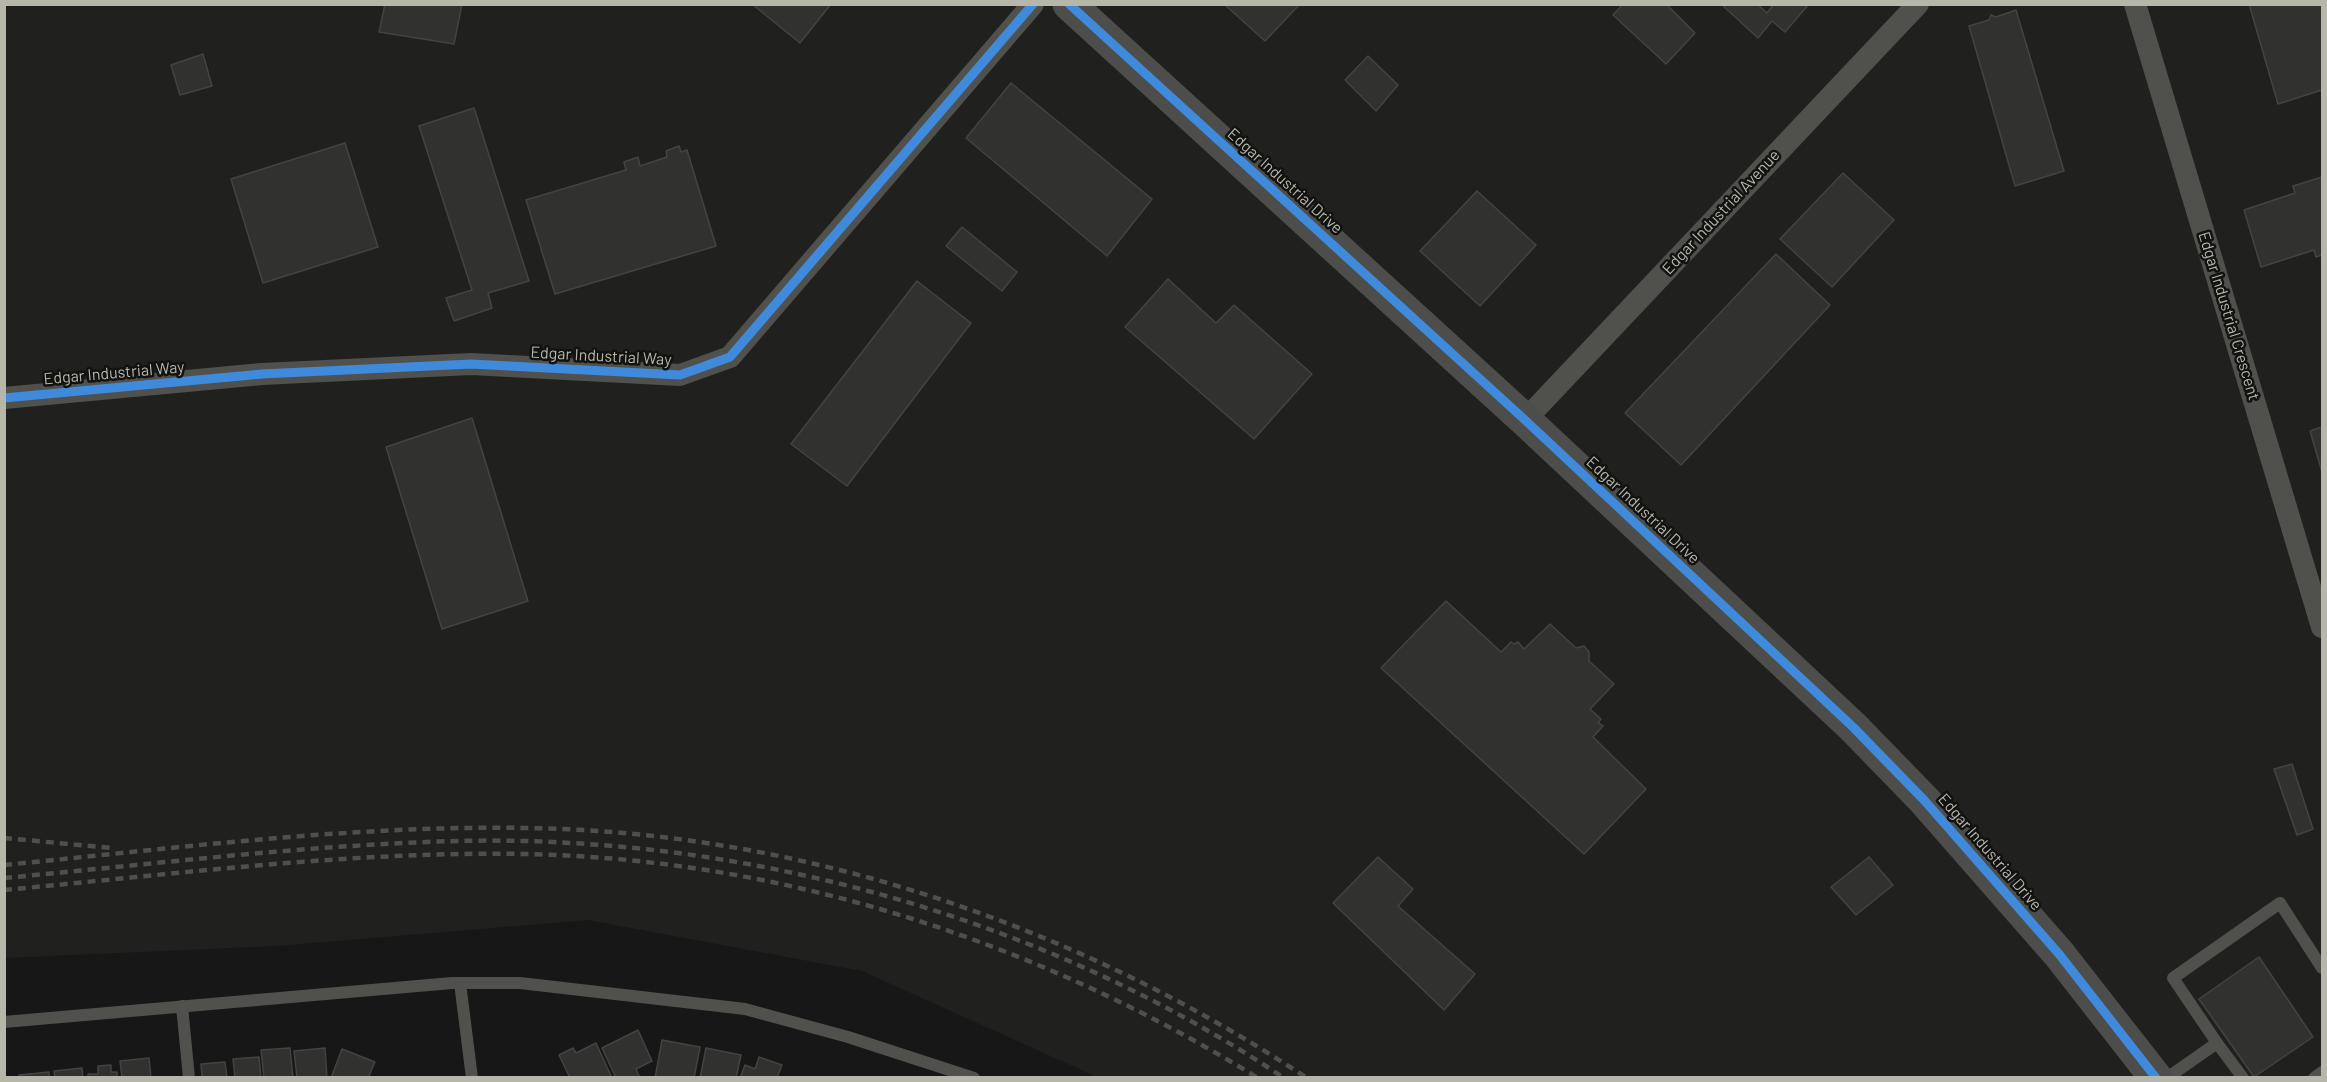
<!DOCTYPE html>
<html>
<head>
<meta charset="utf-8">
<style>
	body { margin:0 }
	#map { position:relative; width:2327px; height:1082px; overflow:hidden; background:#171717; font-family:Barlow,sans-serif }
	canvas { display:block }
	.frame { position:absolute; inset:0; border:6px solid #b6b6aa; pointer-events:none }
</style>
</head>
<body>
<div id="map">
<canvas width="2327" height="1082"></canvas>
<div class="frame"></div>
</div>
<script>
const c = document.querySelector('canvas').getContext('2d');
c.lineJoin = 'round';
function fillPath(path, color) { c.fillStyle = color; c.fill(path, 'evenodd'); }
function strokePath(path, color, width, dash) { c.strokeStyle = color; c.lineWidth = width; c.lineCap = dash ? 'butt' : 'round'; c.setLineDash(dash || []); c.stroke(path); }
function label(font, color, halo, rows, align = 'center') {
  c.font = font + ' Barlow,sans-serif'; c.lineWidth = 5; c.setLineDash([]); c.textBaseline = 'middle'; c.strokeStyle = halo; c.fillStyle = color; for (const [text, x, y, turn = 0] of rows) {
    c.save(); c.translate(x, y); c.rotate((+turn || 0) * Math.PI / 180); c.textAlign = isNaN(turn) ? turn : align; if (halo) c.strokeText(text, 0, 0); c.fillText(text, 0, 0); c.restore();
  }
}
const built = new Path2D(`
	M 4,5 L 2322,5 L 2322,1077 L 1097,1077 L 862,971 L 588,920 L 276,946 L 5,958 Z`);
const building = new Path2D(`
	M 385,4 L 462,4 L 454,44 L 379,32 Z
	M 752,4 L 831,4 L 800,43 Z
	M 1224,4 L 1300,4 L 1265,41 Z
	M 1623,4 L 1666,4 L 1695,33 L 1666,64 L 1613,15 Z
	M 1721,4 L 1757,4 L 1767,13 L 1774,4 L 1809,4 L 1785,32 L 1772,21 L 1758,38 Z
	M 2249,4 L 2322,4 L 2322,90 L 2278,104 Z
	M 2016,10 L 2064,171 L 2015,186 L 1969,26 L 1989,20 L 1991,15 L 1996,17 Z
	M 203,54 L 212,86 L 180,95 L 171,65 Z
	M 1368,56 L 1398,85 L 1376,111 L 1345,80 Z
	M 1011,83 L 1152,199 L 1107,256 L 966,138 Z
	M 474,108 L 529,281 L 488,293 L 492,308 L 454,321 L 446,298 L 472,290 L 419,126 Z
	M 345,143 L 378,247 L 263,283 L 231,179 Z
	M 679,146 L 681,152 L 687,150 L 716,246 L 555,294 L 526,200 L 626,170 L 624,162 L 638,157 L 640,166 L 667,157 L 666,151 Z
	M 1843,173 L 1894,220 L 1832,287 L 1780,239 Z
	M 2322,177 L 2322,255 L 2316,257 L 2314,250 L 2261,267 L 2244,210 L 2295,193 L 2293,186 Z
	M 1477,191 L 1536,245 L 1480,306 L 1420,251 Z
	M 962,227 L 1017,272 L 1002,291 L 946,246 Z
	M 1776,254 L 1830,305 L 1681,465 L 1625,413 Z
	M 1168,279 L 1216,323 L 1234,305 L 1312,374 L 1254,439 L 1125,327 Z
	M 917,281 L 971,323 L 847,486 L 791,444 Z
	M 472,418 L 528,601 L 442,629 L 386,447 Z
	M 2322,427 L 2322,472 L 2310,431 Z
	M 1446,601 L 1501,652 L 1511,642 L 1514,644 L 1518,642 L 1524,649 L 1550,624 L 1576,648 L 1584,646 L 1589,652 L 1589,661 L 1614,684 L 1590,709 L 1601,719 L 1598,723 L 1603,726 L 1593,737 L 1646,789 L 1584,854 L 1381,668 Z
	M 2292,764 L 2313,829 L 2297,835 L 2274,769 Z
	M 1378,857 L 1413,889 L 1398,906 L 1475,974 L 1444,1010 L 1333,903 Z
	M 1869,857 L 1893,885 L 1856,915 L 1831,887 Z
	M 2259,957 L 2313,1037 L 2254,1077 L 2199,999 Z
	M 638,1030 L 652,1061 L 636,1069 L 640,1078 L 616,1078 L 602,1048 Z
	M 662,1040 L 700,1047 L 694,1078 L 655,1078 Z
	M 596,1043 L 612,1078 L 570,1078 L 559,1055 L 573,1048 L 576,1053 Z
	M 290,1048 L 293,1078 L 264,1078 L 261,1050 Z
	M 325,1048 L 327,1078 L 297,1078 L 294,1051 Z
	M 706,1048 L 741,1055 L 736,1078 L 700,1078 Z
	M 342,1049 L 375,1062 L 368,1078 L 331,1078 Z
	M 259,1057 L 261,1078 L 235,1078 L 233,1059 Z
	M 759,1057 L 782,1065 L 777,1078 L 740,1078 L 745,1065 L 755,1069 Z
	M 149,1058 L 151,1078 L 122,1078 L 120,1061 Z
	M 225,1062 L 227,1078 L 202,1078 L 201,1064 Z
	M 111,1065 L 111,1072 L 117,1072 L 117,1078 L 88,1078 L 88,1074 L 98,1074 L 98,1066 Z
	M 82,1068 L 83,1078 L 55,1078 L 54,1071 Z
	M 49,1072 L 49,1078 L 20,1078 L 19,1075 Z`);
const lane = new Path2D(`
	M 460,983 L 472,1078
	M 182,1006 L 189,1078
	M 4,1022 L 452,983 L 520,983 L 745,1009 L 848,1037 L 974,1078
	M 2217,1043 L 2173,978 L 2280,903 L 2322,968
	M 2167,1078 L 2217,1043 L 2243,1078
	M 2314,1078 L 2322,1072`);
const street = new Path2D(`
	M 2135,4 L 2322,627
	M 4,398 L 262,374 L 471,364 L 680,375 L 730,357 L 1033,4
	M 1525,420 L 1918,4`);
const secondary = new Path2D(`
	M 1069,4 L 1525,420 L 1853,727 L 1924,800 L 2059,954 L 2156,1078`);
const rail = new Path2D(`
	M 4,838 L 112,848
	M 4,865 C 178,848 353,825 527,828 C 804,832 1077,926 1307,1078
	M 4,878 C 155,864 306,845 456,841 C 744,834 1044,917 1284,1078
	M 4,890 C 177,874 351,851 525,854 C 785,859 1037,942 1258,1078`);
const cycleway = new Path2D(`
	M 1069,4 L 1525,420 L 1853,727 L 1924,800 L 2059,954 L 2156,1078
	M 4,398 L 262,374 L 471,364 L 680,375 L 730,357 L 1033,4`);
const streetNames = [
	["Edgar Industrial Drive",1285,181,42],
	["Edgar Industrial Avenue",1721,212,-47],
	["Edgar Industrial Crescent",2229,316,73],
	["Edgar Industrial Way",601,356,3],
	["Edgar Industrial Way",114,373,-5],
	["Edgar Industrial Drive",1643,510,43],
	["Edgar Industrial Drive",1990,852,49]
];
fillPath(built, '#20211e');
fillPath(building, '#313130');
strokePath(building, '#434340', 1.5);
strokePath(lane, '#50504c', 12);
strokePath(street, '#50504c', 22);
strokePath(secondary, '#4d4d4b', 33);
strokePath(rail, '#4f4f4c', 4.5, [8, 6]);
strokePath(cycleway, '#408adc', 9);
label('16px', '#b6b6aa', '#121311', streetNames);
</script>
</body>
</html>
